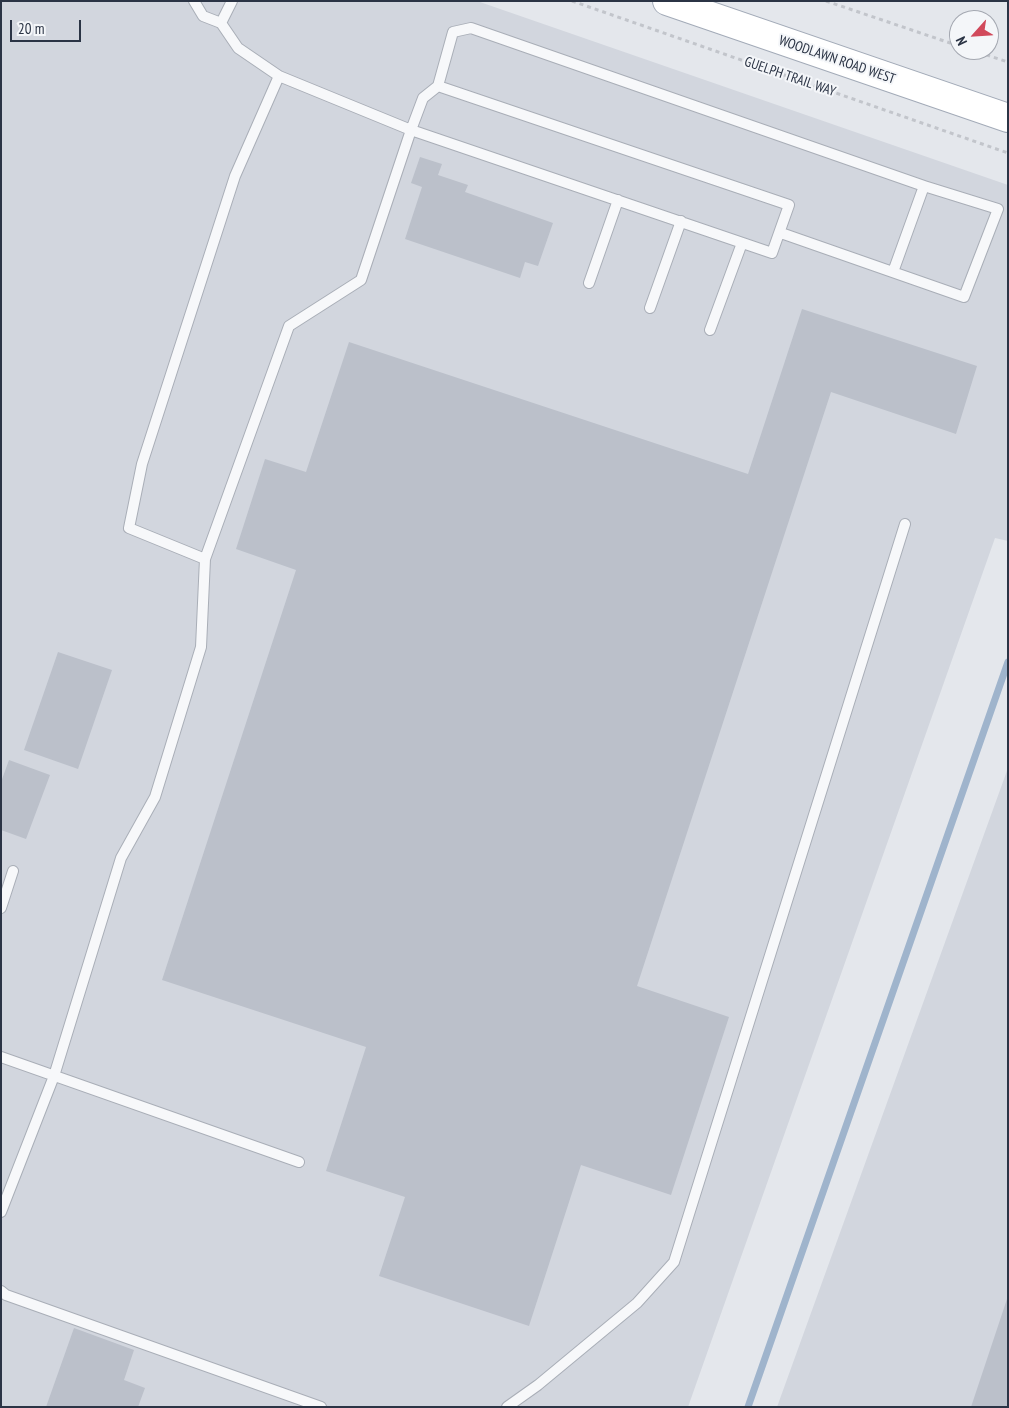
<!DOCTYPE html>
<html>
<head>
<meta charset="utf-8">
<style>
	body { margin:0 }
	#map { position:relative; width:1009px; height:1408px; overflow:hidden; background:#e4e7ec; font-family:"PT Sans Narrow",sans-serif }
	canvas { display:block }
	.frame { position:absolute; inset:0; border:2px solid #2b3445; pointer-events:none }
	.north { position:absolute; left:949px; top:10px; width:50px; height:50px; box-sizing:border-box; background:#f4f6f9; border:1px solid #a4a8b1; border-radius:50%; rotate:244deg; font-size:14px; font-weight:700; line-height:20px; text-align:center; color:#2b3445 }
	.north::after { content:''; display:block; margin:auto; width:18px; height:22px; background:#d1495b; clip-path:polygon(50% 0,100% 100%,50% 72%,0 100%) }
	.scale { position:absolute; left:10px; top:20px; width:71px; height:22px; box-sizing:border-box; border:2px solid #2b3445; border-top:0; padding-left:6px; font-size:15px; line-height:18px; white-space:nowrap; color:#2b3445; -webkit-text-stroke:4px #f4f6f9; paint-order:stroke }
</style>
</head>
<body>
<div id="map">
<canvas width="1009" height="1408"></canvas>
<div class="frame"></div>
<div class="north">N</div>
<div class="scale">20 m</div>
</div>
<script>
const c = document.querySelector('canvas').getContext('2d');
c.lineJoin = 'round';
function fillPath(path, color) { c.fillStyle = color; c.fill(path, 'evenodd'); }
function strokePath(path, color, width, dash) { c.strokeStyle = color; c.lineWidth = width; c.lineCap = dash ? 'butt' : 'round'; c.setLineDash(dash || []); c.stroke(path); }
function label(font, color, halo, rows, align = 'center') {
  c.font = font + ' "PT Sans Narrow",sans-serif'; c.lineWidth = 4; c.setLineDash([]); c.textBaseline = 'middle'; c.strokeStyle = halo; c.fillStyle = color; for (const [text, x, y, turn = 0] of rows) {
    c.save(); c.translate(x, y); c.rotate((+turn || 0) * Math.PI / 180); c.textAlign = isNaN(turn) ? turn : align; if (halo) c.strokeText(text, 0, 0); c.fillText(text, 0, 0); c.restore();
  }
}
const built = new Path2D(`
	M 1,1 L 477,1 L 1008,185 L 1008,541 L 995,538 L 688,1407 L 1,1407 Z
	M 1008,768 L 1008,1407 L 777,1407 Z`);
const stream = new Path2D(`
	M 748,1407 L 1008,662`);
const building = new Path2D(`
	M 420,157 L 442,164 L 438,175 L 468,185 L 465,192 L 553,223 L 538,266 L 525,262 L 520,278 L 405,239 L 422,187 L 411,183 Z
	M 802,309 L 977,366 L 956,434 L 831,392 L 637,986 L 729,1017 L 671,1195 L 581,1165 L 529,1326 L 379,1276 L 405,1197 L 326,1171 L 366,1047 L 162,980 L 296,570 L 236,549 L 265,459 L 306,472 L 349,342 L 748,474 Z
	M 58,652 L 112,670 L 78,769 L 24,750 Z
	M 9,760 L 50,775 L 26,839 L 1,830 L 1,782 Z
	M 1007,1299 L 1008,1407 L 971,1407 Z
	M 74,1328 L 134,1350 L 124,1380 L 145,1388 L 138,1407 L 46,1407 Z`);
const path = new Path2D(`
	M 572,1 L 1008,153
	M 826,1 L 959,46
	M 971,50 L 1008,62`);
const service = new Path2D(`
	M 194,1 L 203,16 L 221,23 L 238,48 L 279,76 L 411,130 L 772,253 L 789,205 L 438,86 L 453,32 L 471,28 L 924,186 L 998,209 L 964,297 L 781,233
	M 221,23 L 232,1
	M 279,76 L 235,176 L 142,464 L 129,528 L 205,559 L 289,326 L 361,280 L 411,130 L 423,98 L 438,86
	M 893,272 L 924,186
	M 589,283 L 618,200
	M 650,308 L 681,221
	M 710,330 L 742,243
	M 1,908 L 13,871
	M 1,1057 L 299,1162
	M 1,1212 L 54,1076 L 121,858 L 155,797 L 201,647 L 205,559
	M 1,1291 L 6,1295 L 321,1407
	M 507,1407 L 538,1385 L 637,1303 L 674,1262 L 905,524`);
const primary = new Path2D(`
	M 667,1 L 1008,118`);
const streetNames = [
	["WOODLAWN ROAD WEST",837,60,19],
	["GUELPH TRAIL WAY",790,77,19]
];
fillPath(built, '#d2d6de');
strokePath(stream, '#9fb4cc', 7);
fillPath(building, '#bbc0ca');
strokePath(service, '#a9aeb7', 12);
strokePath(primary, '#a3abb8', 30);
strokePath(path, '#c2c5cb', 3, [4, 4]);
strokePath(service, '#f7f8fa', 10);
strokePath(primary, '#fff', 28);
label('14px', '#2b3445', '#f4f6f9', streetNames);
</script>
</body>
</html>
